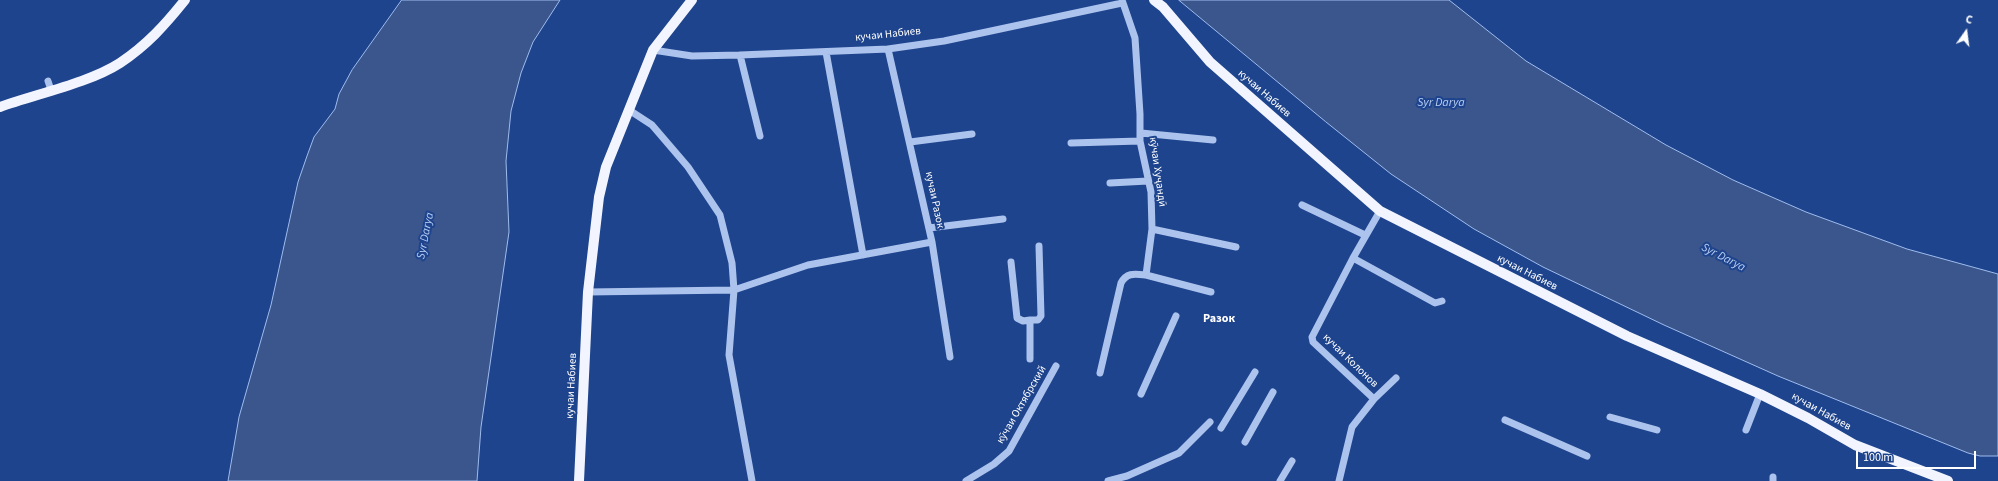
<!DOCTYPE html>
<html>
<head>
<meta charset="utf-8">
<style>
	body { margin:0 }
	#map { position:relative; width:1998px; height:481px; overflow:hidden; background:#1e448d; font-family:"Source Sans 3",sans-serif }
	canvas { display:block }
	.north { position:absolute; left:1946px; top:12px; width:40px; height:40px; -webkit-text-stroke:3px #1e448d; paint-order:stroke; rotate:14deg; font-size:11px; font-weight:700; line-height:16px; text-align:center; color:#fff }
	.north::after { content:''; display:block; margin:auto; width:14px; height:18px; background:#fff; clip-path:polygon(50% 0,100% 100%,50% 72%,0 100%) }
	.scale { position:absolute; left:1856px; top:451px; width:120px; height:18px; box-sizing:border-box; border:2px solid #fff; border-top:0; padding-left:5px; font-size:12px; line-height:14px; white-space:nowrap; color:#fff; -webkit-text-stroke:3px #1e448d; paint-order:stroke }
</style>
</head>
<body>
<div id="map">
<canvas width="1998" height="481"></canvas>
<div class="north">С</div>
<div class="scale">100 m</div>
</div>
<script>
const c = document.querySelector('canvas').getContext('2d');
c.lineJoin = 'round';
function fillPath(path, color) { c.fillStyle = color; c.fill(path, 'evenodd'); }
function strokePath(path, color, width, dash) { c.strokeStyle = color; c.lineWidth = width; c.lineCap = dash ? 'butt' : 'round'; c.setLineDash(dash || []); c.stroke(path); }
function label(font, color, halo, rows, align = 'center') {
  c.font = font + ' "Source Sans 3",sans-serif'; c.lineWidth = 4; c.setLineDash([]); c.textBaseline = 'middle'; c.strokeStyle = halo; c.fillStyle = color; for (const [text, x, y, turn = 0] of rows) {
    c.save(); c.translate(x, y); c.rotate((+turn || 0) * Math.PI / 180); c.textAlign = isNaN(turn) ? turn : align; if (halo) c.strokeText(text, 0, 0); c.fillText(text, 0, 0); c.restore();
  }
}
const water = new Path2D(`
	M 402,0 L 560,0 L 533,42 L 521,73 L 511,111 L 506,161 L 509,232 L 481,427 L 477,481 L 228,481 L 239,417 L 271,305 L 298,182 L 307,156 L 314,137 L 335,109 L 339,94 L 352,70 Z
	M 1179,0 L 1449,0 L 1526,61 L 1666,145 L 1733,180 L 1806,212 L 1907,249 L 1998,274 L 1998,456 L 1980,456 L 1968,453 L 1778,376 L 1664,325 L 1543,267 L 1474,229 L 1391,174 L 1326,122 Z`);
const minor = new Path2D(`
	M 888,49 L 932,242 L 950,357
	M 653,50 L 692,56 L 740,55 L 888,49 L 944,41 L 1122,3
	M 826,52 L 863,255
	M 740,55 L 760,136
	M 48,81 L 51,90
	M 629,110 L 652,125 L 688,167 L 720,215 L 732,263 L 734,290 L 729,355 L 752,481
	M 1141,133 L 1213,140
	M 910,142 L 972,134
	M 1071,143 L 1140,141
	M 1110,183 L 1148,181
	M 1302,205 L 1365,235
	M 929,228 L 1003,219
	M 1152,229 L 1236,247
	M 1353,258 L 1435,303 L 1442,301
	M 1011,262 L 1017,318 L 1023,321 L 1030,320 L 1030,359
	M 1146,275 L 1211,292
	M 588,292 L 734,290 L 808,265 L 932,242
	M 1030,320 L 1038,320 L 1041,316 L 1039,246
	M 1100,373 L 1121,283 C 1127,272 1135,274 1146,275 L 1152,229 L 1151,192 L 1140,141 L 1140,114 L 1135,38 L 1122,0
	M 1141,394 L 1176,316
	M 1374,399 L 1396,378
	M 1610,417 L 1657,430
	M 1505,420 L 1587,456
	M 1221,428 L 1255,372
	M 1746,430 L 1760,394
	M 1245,442 L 1273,392
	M 1773,477 L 1773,481
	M 966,481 L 994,464 L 1009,451 L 1056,366
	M 1108,481 L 1127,476 L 1179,453 L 1210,422
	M 1280,481 L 1292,461
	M 1339,481 L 1352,427 L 1374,399 L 1313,342 L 1312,337 L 1353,258 L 1380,211`);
const major = new Path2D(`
	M 1154,0 L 1163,7 L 1210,62 L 1380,211 L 1627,336 L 1760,394 L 1808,418 L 1855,445 L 1948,481
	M 0,107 C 36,94 89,83 120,63 C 147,45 165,25 185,0
	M 579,481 L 588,292 L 599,197 L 606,167 L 653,50 L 692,0`);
const streetNames = [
	["кучаи Набиев",888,35,-6],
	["кучаи Набиев",1264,94,41],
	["кӯчаи Хуҷандӣ",1157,172,82],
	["кучаи Разок",934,200,78],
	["кучаи Набиев",1527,273,27],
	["кучаи Колонов",1350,361,44],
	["кучаи Набиев",572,386,-87],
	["кӯчаи Октябрский",1022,405,-60],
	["кучаи Набиев",1821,412,29]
];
const waterNames = [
	["Syr Darya",1441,103],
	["Syr Darya",426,236,-79],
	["Syr Darya",1723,258,27]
];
const neighbourhoodNames = [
	["Разок",1219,319]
];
fillPath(water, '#3b568d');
strokePath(water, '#9fbcee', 1);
strokePath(minor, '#acc3ed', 7);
strokePath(major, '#f2f5ff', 10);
label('11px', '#fff', '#1e448d', streetNames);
label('italic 12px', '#b8cdf4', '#1e448d', waterNames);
label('bold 12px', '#fff', '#1e448d', neighbourhoodNames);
</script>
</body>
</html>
